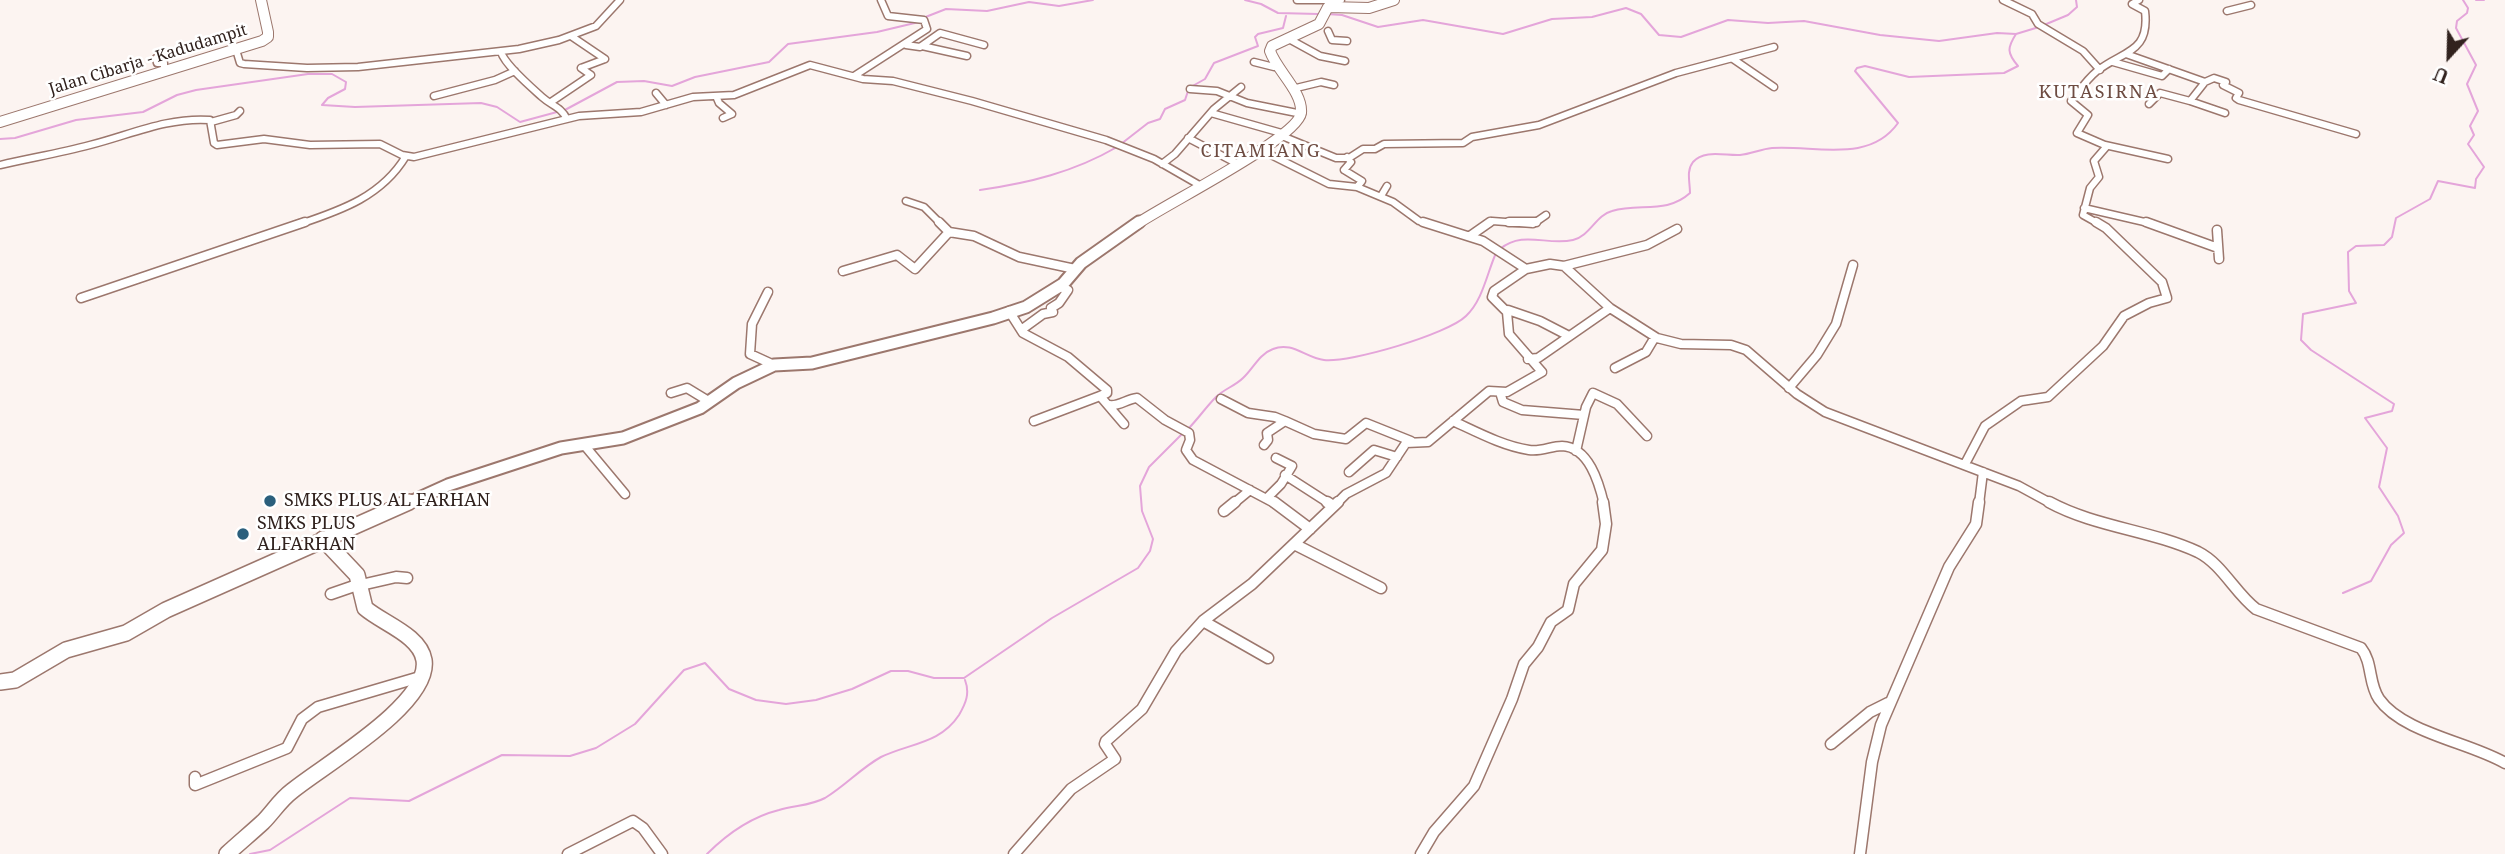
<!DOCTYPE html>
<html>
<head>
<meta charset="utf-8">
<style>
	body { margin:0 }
	#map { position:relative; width:2505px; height:854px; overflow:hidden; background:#fcf4f1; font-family:"Noto Serif",serif }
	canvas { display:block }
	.north { position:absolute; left:2414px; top:21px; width:70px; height:70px; -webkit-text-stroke:5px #fff; paint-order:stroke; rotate:202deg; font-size:19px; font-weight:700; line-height:28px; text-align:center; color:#31221e }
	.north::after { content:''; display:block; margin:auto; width:24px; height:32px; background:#31221e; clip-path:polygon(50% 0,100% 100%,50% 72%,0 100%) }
</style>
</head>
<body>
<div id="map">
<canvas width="2505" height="854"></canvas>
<div class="north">U</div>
</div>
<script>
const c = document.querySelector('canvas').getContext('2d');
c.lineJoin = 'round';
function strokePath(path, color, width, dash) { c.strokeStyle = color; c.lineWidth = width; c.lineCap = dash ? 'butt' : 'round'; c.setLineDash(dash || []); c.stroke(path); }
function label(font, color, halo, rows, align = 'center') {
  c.font = font + ' "Noto Serif",serif'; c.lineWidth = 5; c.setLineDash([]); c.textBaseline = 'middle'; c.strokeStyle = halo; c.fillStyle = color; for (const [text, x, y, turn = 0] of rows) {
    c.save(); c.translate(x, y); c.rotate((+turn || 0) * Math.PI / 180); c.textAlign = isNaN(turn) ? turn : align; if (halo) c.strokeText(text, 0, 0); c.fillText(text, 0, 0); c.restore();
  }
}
const stream = new Path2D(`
	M 1245,0 L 1261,4 L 1278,13 L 1318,14
	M 2476,0 L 2484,0
	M 1327,14 L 1342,15 L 1378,27 L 1423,20 L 1503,34 L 1552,19 L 1592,17 L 1626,8 L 1641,14 L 1659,35 L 1681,37 L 1728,20 L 1768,23 L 1804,21 L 1880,35 L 1939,41 L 1997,33 L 2016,34 L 2039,27
	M 923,18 L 946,9 L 987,11 L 1029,2 L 1059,6 L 1093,0
	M 2044,25 L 2068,15 L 2077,7 L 2076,0
	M 563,111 L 617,82 L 644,81 L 672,86 L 695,77 L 769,62 L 788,44 L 877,32 L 919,22
	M 0,139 L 15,138 L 76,120 L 143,112 L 177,95 L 196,90 L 308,74 L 332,74 L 346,82 L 345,89 L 328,98 L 322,105 L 355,107 L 481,103 L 497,107 L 520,122 L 557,112
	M 1121,144 L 1148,123 L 1160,119 L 1165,109 L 1185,100 L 1189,88 L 1205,79 L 1214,63 L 1258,46 L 1255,37 L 1258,34 L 1283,28 L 1286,16
	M 980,190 C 1029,183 1074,172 1117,147
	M 1500,249 C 1523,230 1547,246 1573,240 C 1590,236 1596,215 1612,211 C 1640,203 1667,214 1690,193 C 1690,182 1686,171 1693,162 C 1704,149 1726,156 1740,155 C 1751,154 1761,149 1772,148 C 1815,145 1869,164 1898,123 L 1855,71 L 1857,68 L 1865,66 L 1909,77 L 2004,73 L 2018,66 C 2007,53 2007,48 2016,34
	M 1188,429 C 1198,419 1206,407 1216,397 C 1224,389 1235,386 1243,378 C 1253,369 1259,354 1273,349 C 1292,341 1306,358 1324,360 C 1350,363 1448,334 1466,316 C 1483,300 1487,273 1496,253
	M 2343,593 L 2371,581 L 2391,545 L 2404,533 L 2398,516 L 2379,487 L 2387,448 L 2365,418 L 2392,411 L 2394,404 L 2311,350 L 2301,340 L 2303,314 L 2356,303 L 2349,291 L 2348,252 L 2356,246 L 2384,245 L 2392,237 L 2396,218 L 2430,199 L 2438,181 L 2475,188 L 2476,179 L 2484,167 L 2468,144 L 2474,135 L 2470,126 L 2478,111 L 2467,84 L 2476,65 L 2456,28 L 2457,21 L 2467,13 L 2468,8 L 2463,0
	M 250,854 L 270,850 L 350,798 L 409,801 L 502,755 L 570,756 L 596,748 L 635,724 L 684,670 L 705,663 L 729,689 L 756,700 L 786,704 L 816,700 L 852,689 L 891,671 L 908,671 L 934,678 L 964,678 L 1052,618 L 1138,568 L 1150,551 L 1153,539 L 1142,511 L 1140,486 L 1149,467 L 1184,432
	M 707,854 C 727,834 751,817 779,810 C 795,805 810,806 825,798 C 845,786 861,768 881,757 C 910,743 940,744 959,715 C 966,703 970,693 965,680`);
const streetFar2 = new Path2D(`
	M 1297,0 L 1341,0
	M 2003,0 L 2032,14 L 2038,24 L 2083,51 L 2100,70
	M 2227,11 L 2251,5
	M 1328,31 L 1332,40 L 1347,41
	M 571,36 L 605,59
	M 1289,39 L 1320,56 L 1345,61
	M 906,45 L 920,47 L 940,33 L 984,45
	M 922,46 L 967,56
	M 501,52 C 505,65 531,87 542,97 C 552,106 561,107 567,119
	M 237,53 L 240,63 L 244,64 L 307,68 L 358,67 L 519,49 L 559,40 L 596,26 L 620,0
	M 2126,54 L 2205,82 L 2190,101 L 2160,93 L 2149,104
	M 156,58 L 157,63 L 164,63 L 164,71
	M 1733,59 L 1774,87
	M 1254,62 L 1274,67
	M 2113,62 L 2162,76 L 2169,69
	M 581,68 L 605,59
	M 854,76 L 927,29 L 924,20 L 888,16 L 881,0
	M 2205,82 L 2214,78 L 2226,82 L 2223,85 L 2239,93 L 2236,98 L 2239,100 L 2356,134
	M 1190,89 L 1217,91 L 1247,103 L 1302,114
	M 1292,89 L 1321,82 L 1334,85
	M 656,93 L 666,105
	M 434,96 L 495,80 L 515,71
	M 716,96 L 719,103 L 732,114 L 723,118
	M 2190,101 L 2225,113
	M 551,102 L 591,75 L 581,68
	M 1211,113 L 1285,134
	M 211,122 L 236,115 L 240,111
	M 1282,136 L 1336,158 L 1349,158 L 1363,149 L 1375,149 L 1384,144 L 1463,143 L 1472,137 L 1539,125 L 1676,73 L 1774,47
	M 1188,138 L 1238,164
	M 2105,145 L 2168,159
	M 1261,150 L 1329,184 L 1357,187 L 1393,202 L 1419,221 L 1429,224
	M 1347,157 L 1351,162 L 1344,170 L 1362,181 L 1357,187
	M 1162,164 L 1175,154 L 1214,109 L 1241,87
	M 0,165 C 30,158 60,153 90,145 C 130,135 167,117 210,120 L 214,143 L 217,145 L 264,139 L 310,145 L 380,144 L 402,155 L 414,157 L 579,116 L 641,112 L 693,97 L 734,95 L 810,65 L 863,79 L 893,81 L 972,101 L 1106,140 L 1154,159 L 1201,186
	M 1381,196 L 1387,186
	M 906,201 L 924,207 L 941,224
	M 2084,208 L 2153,224
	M 300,224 C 342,210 382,196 406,156
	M 1488,224 L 1492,221 L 1533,224
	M 1533,224 L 1546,215
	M 2099,224 L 2083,215 L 2090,188 L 2099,177 L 2094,161 L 2107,146 L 2077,133 L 2088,115 L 2071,101 C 2079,91 2087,79 2097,71 C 2124,50 2150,53 2145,11 L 2132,4 L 2139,0`);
const streetFar1 = new Path2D(`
	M 939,222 L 949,232 L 974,236 L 1019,257 L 1075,269
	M 1423,222 L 1483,241 L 1526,269 L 1550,264 L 1564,266 L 1610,308 L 1657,338 L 1681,344 L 1731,345 L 1746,350 L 1797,394 L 1825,412 L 2019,486 L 2052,504
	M 1509,222 L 1536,222
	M 2146,222 L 2218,248
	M 2217,230 L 2219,259
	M 1470,236 L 1490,222
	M 1564,266 L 1647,245 L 1677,229
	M 843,271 L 897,255 L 915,269 L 949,232
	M 768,292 L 752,324 L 750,354 L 774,365
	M 81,298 L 305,222
	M 1508,310 L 1540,321 L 1569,336
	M 1009,311 L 1023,333 L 1068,357 L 1107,390 L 1107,393 L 1100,396 L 1124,424
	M 1021,330 L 1043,314 L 1053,312 L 1051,308 L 1059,303 L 1068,290 L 1060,287
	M 1528,359 L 1538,358 L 1610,308
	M 1615,368 L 1646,352 L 1655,337
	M 1789,388 L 1817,355 L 1836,324 L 1853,265
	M 1500,392 L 1503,402 L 1522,410 L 1584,415
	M 671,393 L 687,388 L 710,402
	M 1221,399 L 1248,413 L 1275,417 L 1285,421 L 1267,433 L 1268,440 L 1264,445
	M 1109,405 C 1118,407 1127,399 1137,398 L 1165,420 L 1189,433 L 1190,440 L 1186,450 L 1193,460 L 1276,504
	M 1034,421 L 1100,396
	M 1285,421 L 1314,434 L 1346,439 L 1366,423 L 1411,441
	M 1453,421 C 1477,432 1503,446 1529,450 C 1541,452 1551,446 1562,446 C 1589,447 1599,483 1604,504
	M 585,446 L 625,494
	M 1576,451 L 1586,407 L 1593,393 L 1617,404 L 1647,436
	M 1965,464 L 1985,426 L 2021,401 L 2048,397 L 2103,346 L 2124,316 L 2149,303 L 2167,298 L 2162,282 L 2106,228 L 2096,222
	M 1349,472 L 1374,450 L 1397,457
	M 1285,475 L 1330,504
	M 1267,498 L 1281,484 L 1292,466 L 1276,458
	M 1233,504 L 1250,490
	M 1336,504 L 1346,494 L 1386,473 L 1406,443 L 1428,442 L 1489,391 L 1507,392 L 1542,372 L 1509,334 L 1507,312 L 1492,297 L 1494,291 L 1526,269
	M 1979,504 L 1983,472`);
const street = new Path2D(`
	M 1274,502 L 1310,529
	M 1327,502 L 1333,506
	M 2049,502 C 2095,527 2150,530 2198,552 C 2222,564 2235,593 2256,609 L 2361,648 C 2373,663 2368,683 2379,699 C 2403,733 2469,742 2505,763
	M 1224,511 L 1235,502
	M 1294,544 L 1381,588
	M 361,585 L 396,577 L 407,578
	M 331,594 L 360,584
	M 1203,621 L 1268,658
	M 1831,744 L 1870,712 L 1888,703
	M 195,777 L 195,785 L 287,748 L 302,719 L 318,707 L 420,677
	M 568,854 L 633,821 L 643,828 L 662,854
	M 1014,854 L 1071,789 L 1115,759 L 1105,744 L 1106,741 L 1142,709 L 1176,651 L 1203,621 L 1252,584 L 1338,502
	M 1421,854 L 1434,832 L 1474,786 L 1512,699 L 1524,664 L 1538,647 L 1551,622 L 1568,610 L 1574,584 L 1602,550 L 1606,524 L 1603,502
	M 1860,854 L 1872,762 L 1881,725 L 1949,567 L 1976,524 L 1979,502`);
const secondaryFar2 = new Path2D(`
	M 0,122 L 262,41 L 268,37 L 268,32 L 261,0
	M 1137,224 C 1164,205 1298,138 1301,113 C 1303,92 1277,71 1270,51 L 1272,46 L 1319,24 L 1328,7 L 1369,8 L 1394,0`);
const secondaryFar1 = new Path2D(`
	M 406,504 L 448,485 L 561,448 L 623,438 L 700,408 L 736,383 L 774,365 L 812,363 L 993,318 L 1026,307 L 1063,284 L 1081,263 L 1139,222`);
const secondary = new Path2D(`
	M 0,682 L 15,680 L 66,650 L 126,633 L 166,610 L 409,502
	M 227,854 C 239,843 251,833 263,822 C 273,812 280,800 292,791 C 322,766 431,704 424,660 C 420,635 382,623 365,608 L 357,575 L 323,539`);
const markers = [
	[270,501,7,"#2b5f7c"],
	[243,534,7,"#2b5f7c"]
];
const farStreetnames = [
	["Jalan Cibarja - Kadudampit",148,60,-17]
];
const farQuarternames = [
	["KUTASIRNA",2099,93],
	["CITAMIANG",1261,152]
];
const poiNames = [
	["SMKS PLUS AL FARHAN",284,501],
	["SMKS PLUS",257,524],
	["ALFARHAN",257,545]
];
strokePath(stream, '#e4a5da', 2);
strokePath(streetFar2, '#9c776d', 9);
strokePath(streetFar1, '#9c776d', 11);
strokePath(street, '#9c776d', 13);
strokePath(secondaryFar2, '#9c776d', 12);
strokePath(secondaryFar1, '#9c776d', 15);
strokePath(secondary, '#9c776d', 18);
strokePath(streetFar2, '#fff', 6);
strokePath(streetFar1, '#fff', 8);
strokePath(street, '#fff', 10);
strokePath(secondaryFar2, '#fff', 10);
strokePath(secondaryFar1, '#fff', 11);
strokePath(secondary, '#fff', 15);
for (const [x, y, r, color] of markers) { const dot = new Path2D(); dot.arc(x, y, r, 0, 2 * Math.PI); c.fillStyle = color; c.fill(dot); strokePath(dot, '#fff', 2.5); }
label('16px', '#31221e', '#fff', farStreetnames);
c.letterSpacing = '2px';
label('18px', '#6e4c42', '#fff', farQuarternames);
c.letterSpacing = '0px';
label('18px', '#31221e', '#fff', poiNames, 'left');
</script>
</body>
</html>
